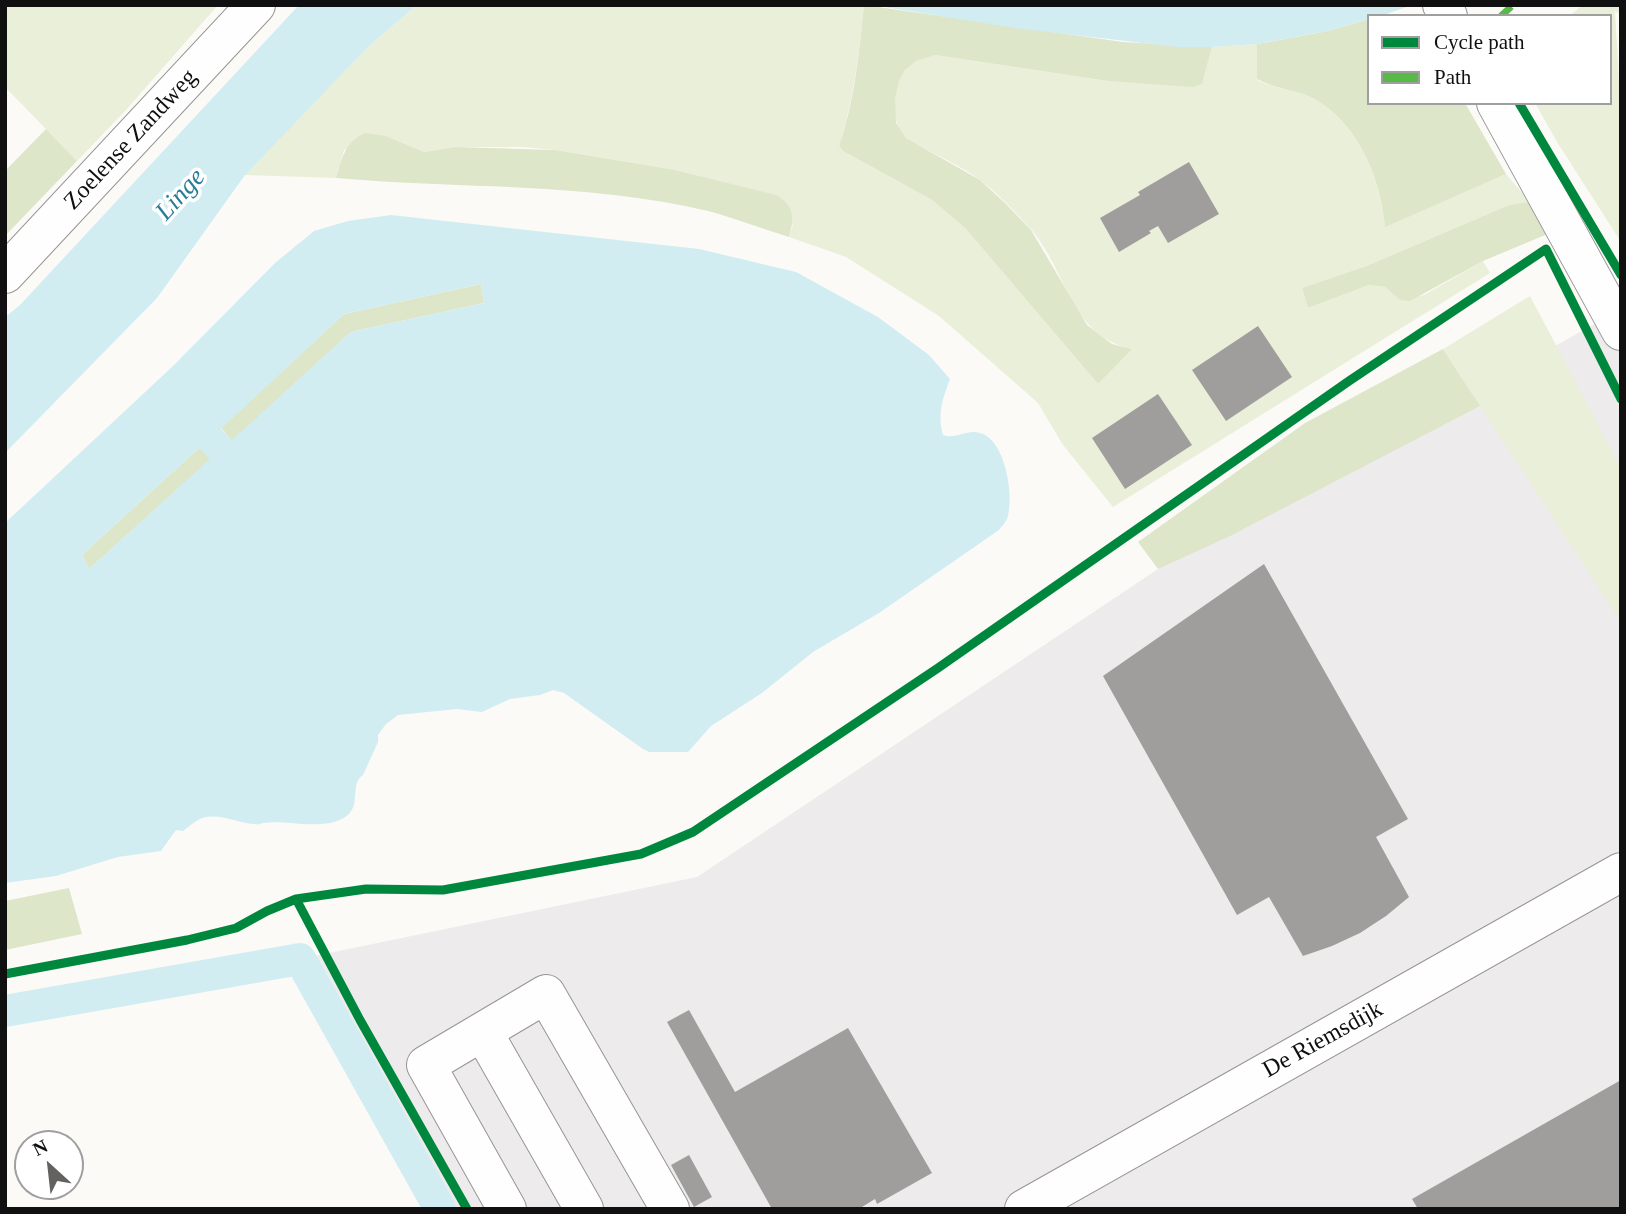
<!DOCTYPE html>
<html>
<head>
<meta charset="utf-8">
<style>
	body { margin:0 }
	#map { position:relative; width:1626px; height:1214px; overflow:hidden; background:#fcfaf7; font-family:"Times New Roman",serif }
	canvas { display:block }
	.frame { position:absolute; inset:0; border:7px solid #101010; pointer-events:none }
	.legend { position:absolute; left:1367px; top:14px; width:245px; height:91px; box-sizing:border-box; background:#fff; border:2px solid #9f9f9f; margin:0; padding:9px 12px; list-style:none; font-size:21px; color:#101010 }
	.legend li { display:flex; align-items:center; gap:14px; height:35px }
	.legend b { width:35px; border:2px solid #9f9f9f }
	.north { position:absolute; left:14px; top:1130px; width:70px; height:70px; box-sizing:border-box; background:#fff; border:2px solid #9f9f9f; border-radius:50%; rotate:333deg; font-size:19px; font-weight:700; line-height:28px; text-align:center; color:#101010 }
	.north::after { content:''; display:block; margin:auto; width:24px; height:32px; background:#636261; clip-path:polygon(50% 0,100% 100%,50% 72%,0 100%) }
</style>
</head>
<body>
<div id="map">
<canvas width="1626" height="1214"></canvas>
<div class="frame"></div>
<ul class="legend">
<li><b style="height:9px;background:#00873e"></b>Cycle path</li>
<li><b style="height:9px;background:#58b947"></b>Path</li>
</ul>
<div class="north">N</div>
</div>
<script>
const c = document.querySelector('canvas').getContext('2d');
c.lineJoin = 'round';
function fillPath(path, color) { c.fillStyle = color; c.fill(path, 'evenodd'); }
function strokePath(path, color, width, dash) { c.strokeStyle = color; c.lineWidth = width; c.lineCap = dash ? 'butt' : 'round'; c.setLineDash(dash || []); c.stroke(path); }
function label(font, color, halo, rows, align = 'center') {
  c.font = font + ' "Times New Roman",serif'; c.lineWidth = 7; c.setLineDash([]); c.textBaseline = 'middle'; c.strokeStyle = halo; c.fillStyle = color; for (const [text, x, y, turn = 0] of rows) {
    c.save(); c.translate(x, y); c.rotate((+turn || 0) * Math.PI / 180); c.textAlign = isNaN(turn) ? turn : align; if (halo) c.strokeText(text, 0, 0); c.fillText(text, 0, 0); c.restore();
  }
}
const industrial = new Path2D(`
	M 1621,309 L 1621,1209 L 440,1209 L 300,959 L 697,877 L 1158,569 Z`);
const green = new Path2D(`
	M 5,5 L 218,5 L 126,110 L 77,161 L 5,87 Z
	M 417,5 L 864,5 C 859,53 854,100 839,146 L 843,151 L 932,200 L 966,229 L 1098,384 L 1131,349 C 1067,333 1068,270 1029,227 C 1014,211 997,192 979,179 C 962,167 942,158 924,148 C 918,145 910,141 905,137 C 887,118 892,75 915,61 C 921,58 929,57 935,55 L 1108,81 L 1202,83 L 1212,47 L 1257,44 L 1257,80 C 1276,90 1299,89 1318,101 C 1360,127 1380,180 1385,226 L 1506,174 L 1531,203 L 1509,205 L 1369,265 L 1302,288 L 1308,308 L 1369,285 L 1385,287 L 1400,300 L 1424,295 L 1483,261 L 1490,273 L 1113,507 L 1063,445 L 1038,403 L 939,316 L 846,257 L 789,237 L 793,225 L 670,169 L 555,150 L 523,147 L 455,147 L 424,152 L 386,136 L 344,150 L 336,178 L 244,175 L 368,47 Z
	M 1582,5 L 1621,5 L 1621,15 L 1615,11 L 1621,117 L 1621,242 L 1557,142 L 1535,103 L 1610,103 L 1610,16 L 1570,16 Z
	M 1530,296 L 1621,468 L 1621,622 L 1443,349 Z`);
const forest = new Path2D(`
	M 864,5 L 1123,42 L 1212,47 L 1202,84 L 1193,87 L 1108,81 L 935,55 L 916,61 L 905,70 L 899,81 L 895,99 L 896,123 L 906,138 L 980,180 L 1005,203 L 1031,230 L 1087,325 L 1112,344 L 1132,349 L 1098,384 L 966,229 L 932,200 L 843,151 L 839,146 C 855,100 859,53 864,5 Z
	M 1369,19 L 1369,103 L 1465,103 L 1506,174 L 1385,227 C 1381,181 1360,127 1318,101 C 1299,89 1276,90 1257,79 L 1257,44 L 1328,31 Z
	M 46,129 L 77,161 L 5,236 L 5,171 Z
	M 365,133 L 386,136 L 424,152 L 455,147 L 555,150 L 670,169 L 776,195 C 794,205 795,218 789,237 C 762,229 735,218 708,211 C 587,182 459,189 336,178 C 342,158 345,142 365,133 Z
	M 1530,202 L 1550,233 L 1483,261 L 1410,301 L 1400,300 L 1385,287 L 1369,285 L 1308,308 L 1302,288 L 1369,265 L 1509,205 Z
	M 481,284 L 484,303 L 351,332 L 232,441 L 221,428 L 344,314 Z
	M 1443,349 L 1480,406 L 1230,536 L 1158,569 L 1138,542 L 1305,423 Z
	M 200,447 L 211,459 L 89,569 L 82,555 Z
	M 69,888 L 82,934 L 5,950 L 5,901 Z`);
const water = new Path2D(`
	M 299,5 L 417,5 L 368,47 L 245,175 L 157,298 L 5,453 L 5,317 L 20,305 Z
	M 872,5 L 1412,5 L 1381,16 L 1369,16 L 1369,19 L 1328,31 L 1257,44 L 1212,47 L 1177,47 L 1015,28 Z
	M 391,215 L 699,249 L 796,272 L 878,317 L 929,355 L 950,379 C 943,398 937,414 943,435 C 956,440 966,429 980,433 C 1005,439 1014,495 1008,516 C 1007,521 1002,526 999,530 L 879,613 L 813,652 L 762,693 L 711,726 L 688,752 L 649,752 L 643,749 L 564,693 L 553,690 L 540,695 L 510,699 L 482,712 L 457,709 L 398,715 L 386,724 L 378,735 L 378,742 L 363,775 C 350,784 360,803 349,814 C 329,833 287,819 264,823 C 257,824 261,825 254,824 C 238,823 222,814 206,817 C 198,818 189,827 183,831 L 176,830 L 161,851 L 118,857 L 56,876 L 5,883 L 5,523 L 173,366 L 275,263 L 314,231 L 348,221 ZM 481,284 L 484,303 L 351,332 L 232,440 L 221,429 L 344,314 ZM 199,448 L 210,459 L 89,569 L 82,555 Z`);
const canal = new Path2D(`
	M 5,1011 L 300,959 L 440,1209`);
const building = new Path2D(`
	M 1189,162 L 1219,214 L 1168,243 L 1158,226 L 1149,231 L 1151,233 L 1119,252 L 1100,218 L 1140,195 L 1138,192 Z
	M 1258,326 L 1292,377 L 1226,421 L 1192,370 Z
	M 1158,394 L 1192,445 L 1125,489 L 1092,438 Z
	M 1264,564 L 1408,819 L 1376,837 L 1409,897 L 1386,916 L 1360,933 L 1332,946 L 1303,956 L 1269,897 L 1237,915 L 1103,676 Z
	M 689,1010 L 735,1092 L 848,1028 L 932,1173 L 877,1204 L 875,1199 L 862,1207 L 863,1209 L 772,1209 L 667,1022 Z
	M 1621,1080 L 1621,1209 L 1418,1209 L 1412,1199 Z
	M 689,1155 L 712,1197 L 694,1207 L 671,1165 Z`);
const minor = new Path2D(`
	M 1442,5 L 1448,16
	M 1496,103 L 1621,331
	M 5,274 L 256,5
	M 483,1032 L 584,1209
	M 507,1209 L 426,1065 L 546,994 L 670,1209
	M 1024,1209 L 1621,872`);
const quiet = new Path2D(`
	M 1501,16 L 1513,5`);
const cycleway = new Path2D(`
	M 1519,103 L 1621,275
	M 296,899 L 360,1020 L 467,1209
	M 5,974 L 187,940 L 236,928 L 267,911 L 296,899 L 366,889 L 443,890 L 641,854 L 693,832 L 938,668 L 1349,381 L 1546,249 L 1621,399`);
const streetNames = [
	["Zoelense Zandweg",131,140,-47],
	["De Riemsdijk",1323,1040,-29]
];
const waterNames = [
	["Linge",181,195,-48]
];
fillPath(industrial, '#eeebed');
fillPath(green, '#eaefd9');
fillPath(forest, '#dde6c8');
fillPath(water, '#d1edf2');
strokePath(canal, '#d1edf2', 32);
fillPath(building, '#a09e9c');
strokePath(minor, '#969594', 40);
strokePath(minor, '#fffefe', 38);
strokePath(quiet, '#58b947', 7, [14, 7]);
strokePath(cycleway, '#00873e', 9);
label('24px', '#101010', '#fff', streetNames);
label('italic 26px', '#267d95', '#fff', waterNames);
</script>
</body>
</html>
